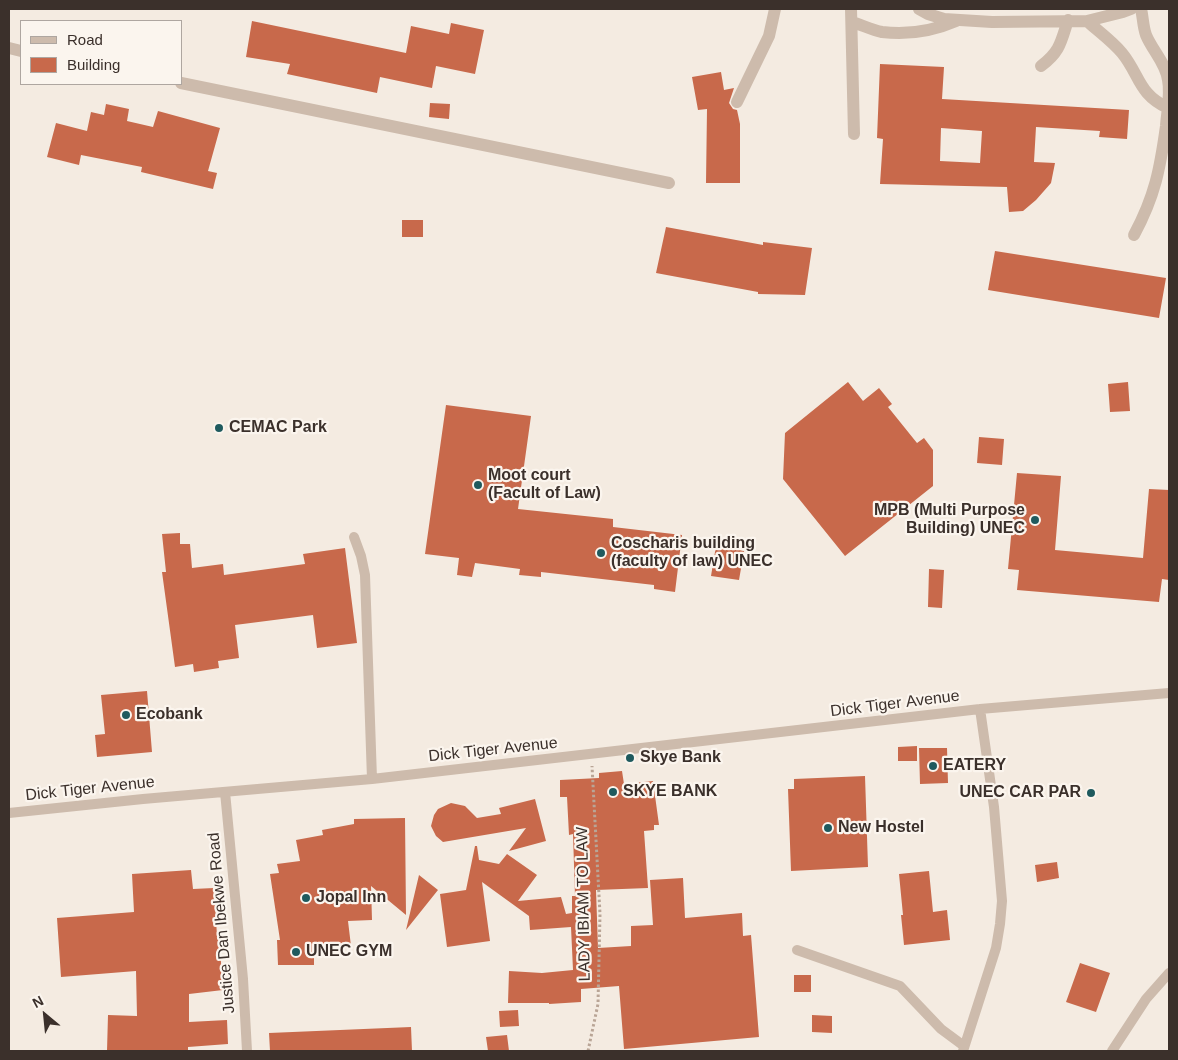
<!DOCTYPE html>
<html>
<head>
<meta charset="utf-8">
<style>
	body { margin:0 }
	#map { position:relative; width:1178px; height:1060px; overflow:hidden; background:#f4ebe1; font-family:Arial,sans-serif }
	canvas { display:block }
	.frame { position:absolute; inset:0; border:10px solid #3b302b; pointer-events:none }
	.legend { position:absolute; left:20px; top:20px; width:162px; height:65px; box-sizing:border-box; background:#fbf5ee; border:1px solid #aea6a0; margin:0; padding:6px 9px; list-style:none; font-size:15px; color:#3b302b }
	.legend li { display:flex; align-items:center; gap:10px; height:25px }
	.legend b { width:25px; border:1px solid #aea6a0 }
	.north { position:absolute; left:20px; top:990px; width:50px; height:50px; -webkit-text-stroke:4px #fbf5ee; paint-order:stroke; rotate:332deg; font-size:14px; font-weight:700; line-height:20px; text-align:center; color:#3b302b }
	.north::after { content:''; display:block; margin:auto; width:18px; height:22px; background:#3b302b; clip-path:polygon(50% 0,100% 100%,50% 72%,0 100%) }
</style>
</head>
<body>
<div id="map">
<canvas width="1178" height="1060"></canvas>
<div class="frame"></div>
<ul class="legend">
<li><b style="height:6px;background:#cdbbac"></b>Road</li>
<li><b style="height:14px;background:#c8694b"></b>Building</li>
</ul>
<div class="north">N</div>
</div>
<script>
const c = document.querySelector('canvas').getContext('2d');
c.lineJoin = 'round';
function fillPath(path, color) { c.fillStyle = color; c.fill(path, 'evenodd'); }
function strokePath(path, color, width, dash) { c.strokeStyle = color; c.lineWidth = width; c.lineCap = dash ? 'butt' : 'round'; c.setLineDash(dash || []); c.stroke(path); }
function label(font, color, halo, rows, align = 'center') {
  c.font = font + ' Arial,sans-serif'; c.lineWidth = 4.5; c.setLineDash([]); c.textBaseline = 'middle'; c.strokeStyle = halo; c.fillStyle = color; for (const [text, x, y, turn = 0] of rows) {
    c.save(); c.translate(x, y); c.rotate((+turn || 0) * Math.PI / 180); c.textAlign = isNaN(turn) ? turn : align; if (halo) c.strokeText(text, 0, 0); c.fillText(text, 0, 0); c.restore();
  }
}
const building = new Path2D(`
	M 252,21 L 406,53 L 411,26 L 449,34 L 451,23 L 484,30 L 475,74 L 436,66 L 432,88 L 380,77 L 377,93 L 287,74 L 290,64 L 246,57 Z
	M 880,64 L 944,67 L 942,99 L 1129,110 L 1127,139 L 1099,137 L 1100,131 L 1036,127 L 1034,162 L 1055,163 L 1051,183 L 1036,200 L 1023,211 L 1009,212 L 1007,187 L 880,184 L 883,139 L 877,138 ZM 941,128 L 982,131 L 980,163 L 940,161 Z
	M 721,72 L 724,90 L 734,88 L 729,103 L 733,109 L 737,110 L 740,124 L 740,183 L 706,183 L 707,109 L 698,110 L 692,77 Z
	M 430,103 L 450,104 L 449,119 L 429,117 Z
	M 106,104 L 129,109 L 127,121 L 153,127 L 158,111 L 220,128 L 208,171 L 217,173 L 213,189 L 141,172 L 142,167 L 81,155 L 79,165 L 47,157 L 56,123 L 87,131 L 91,112 L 104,115 Z
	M 402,220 L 423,220 L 423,237 L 402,237 Z
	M 666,227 L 763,245 L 763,242 L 812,248 L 805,295 L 758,294 L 758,292 L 656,273 Z
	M 995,251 L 1166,278 L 1159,318 L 988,290 Z
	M 848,382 L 863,401 L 879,388 L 892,404 L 888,407 L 917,443 L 924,438 L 933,450 L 933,486 L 845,556 L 783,479 L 785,433 Z
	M 1128,382 L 1130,411 L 1110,412 L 1108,384 Z
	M 446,405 L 531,416 L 518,509 L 613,519 L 613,527 L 682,535 L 675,592 L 654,589 L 654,585 L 541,572 L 541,577 L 519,575 L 520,569 L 475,563 L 472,577 L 457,575 L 459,558 L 425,554 Z
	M 979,437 L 1004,439 L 1002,465 L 977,463 Z
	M 1017,473 L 1061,476 L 1055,550 L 1143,558 L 1149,489 L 1169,490 L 1169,580 L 1162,579 L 1159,602 L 1017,590 L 1019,570 L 1008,569 Z
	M 180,533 L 180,544 L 190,544 L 192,568 L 223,564 L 224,575 L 305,564 L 303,554 L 345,548 L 357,643 L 317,648 L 313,615 L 235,625 L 239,658 L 218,661 L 219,668 L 194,672 L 193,664 L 175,667 L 162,572 L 166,572 L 162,534 Z
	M 716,546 L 744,551 L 739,580 L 711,576 Z
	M 929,569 L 944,570 L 942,608 L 928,607 Z
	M 147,691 L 152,752 L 97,757 L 95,735 L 105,734 L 101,695 Z
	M 917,746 L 917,761 L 898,761 L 898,747 Z
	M 919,748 L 947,748 L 948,783 L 920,784 Z
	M 622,771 L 624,784 L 653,781 L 659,825 L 654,825 L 654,830 L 644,831 L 648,888 L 596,890 L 598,948 L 631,946 L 631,926 L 653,925 L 650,880 L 683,878 L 685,918 L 742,913 L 743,936 L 751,935 L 759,1037 L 624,1049 L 619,986 L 581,989 L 581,1002 L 549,1004 L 549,1003 L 508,1003 L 509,971 L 542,973 L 573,970 L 571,927 L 530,930 L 529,916 L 482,882 L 490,941 L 447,947 L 440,894 L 466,890 L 475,846 L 477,846 L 479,860 L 499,864 L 507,854 L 537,875 L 518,901 L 561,897 L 566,914 L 572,913 L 572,896 L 575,896 L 573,834 L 569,835 L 567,797 L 560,797 L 560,780 L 599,778 L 599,773 Z
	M 865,776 L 868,867 L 791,871 L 788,789 L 794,789 L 794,779 Z
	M 535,799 L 546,841 L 509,851 L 526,828 L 443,842 L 436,836 L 431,826 L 434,815 L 438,809 L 451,803 L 465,806 L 477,818 L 501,814 L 499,808 Z
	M 405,818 L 406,915 L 371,886 L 372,920 L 348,921 L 351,946 L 314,950 L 314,965 L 278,965 L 277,940 L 280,940 L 270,874 L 279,873 L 277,864 L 300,861 L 296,840 L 323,835 L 322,830 L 354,824 L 354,819 Z
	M 1057,862 L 1059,878 L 1037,882 L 1035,865 Z
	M 191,870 L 193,889 L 214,888 L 217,936 L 219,935 L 223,990 L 189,994 L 189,1022 L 227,1020 L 228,1044 L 188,1047 L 188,1051 L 107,1051 L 108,1015 L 137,1016 L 136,971 L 61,977 L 57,918 L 134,912 L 132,874 Z
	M 929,871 L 933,912 L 947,910 L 950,940 L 904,945 L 901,915 L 903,915 L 899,874 Z
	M 419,875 L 438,890 L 406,930 Z
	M 1080,963 L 1110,973 L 1096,1012 L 1066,1002 Z
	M 794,975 L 811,975 L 811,992 L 794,992 Z
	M 518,1010 L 519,1026 L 500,1027 L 499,1011 Z
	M 812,1015 L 832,1016 L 832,1033 L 812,1032 Z
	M 411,1027 L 412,1051 L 270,1051 L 269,1033 Z
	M 507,1035 L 509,1051 L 488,1051 L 486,1037 Z`);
const path = new Path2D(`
	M 588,1051 L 598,1004 L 600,914 L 592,766`);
const service = new Path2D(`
	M 354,537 L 361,556 L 365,575 L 372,779
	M 225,792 L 243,979 L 247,1051
	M 9,813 L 143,799 L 372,779 L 980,709 L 1169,693
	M 797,950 L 900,986 L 941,1029 L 964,1046
	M 963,1051 L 996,948 L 1000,924 L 1002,901 L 994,807 L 980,709
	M 1112,1051 L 1146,999 L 1169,973`);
const minor = new Path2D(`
	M 851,9 L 854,134
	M 919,9 L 928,14 L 944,19 L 992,22 L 1087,21 L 1123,12 L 1131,9
	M 1087,21 C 1098,31 1112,41 1122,53 C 1140,75 1138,94 1168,108
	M 852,22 C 862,25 872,30 882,32 C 907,35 933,31 956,21
	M 9,48 L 21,51
	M 1041,66 C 1060,52 1061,42 1068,20
	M 181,83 L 669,183
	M 737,102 L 769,36 L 775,9
	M 1134,235 C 1155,196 1160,169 1166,126 C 1167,111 1171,94 1168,80 C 1166,63 1152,50 1146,35 C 1143,27 1143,17 1141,9`);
const markers = [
	[219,428,5,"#1f5a5e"],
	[478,485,5,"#1f5a5e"],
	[1035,520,5,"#1f5a5e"],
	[601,553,5,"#1f5a5e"],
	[126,715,5,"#1f5a5e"],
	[630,758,5,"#1f5a5e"],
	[933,766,5,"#1f5a5e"],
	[613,792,5,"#1f5a5e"],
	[1091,793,5,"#1f5a5e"],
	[828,828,5,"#1f5a5e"],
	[306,898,5,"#1f5a5e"],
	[296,952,5,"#1f5a5e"]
];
const poiNames = [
	["CEMAC Park",229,428],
	["Moot court",488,476],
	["(Facult of Law)",488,494],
	["MPB (Multi Purpose",1025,511,"right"],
	["Building) UNEC",1025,529,"right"],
	["Coscharis building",611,544],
	["(faculty of law) UNEC",611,562],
	["Ecobank",136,715],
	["Skye Bank",640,758],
	["EATERY",943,766],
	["SKYE BANK",623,792],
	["UNEC CAR PAR",1081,793,"right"],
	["New Hostel",838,828],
	["Jopal Inn",316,898],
	["UNEC GYM",306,952]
];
const streetNames = [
	["Dick Tiger Avenue",895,704,-7],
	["Dick Tiger Avenue",493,750,-6],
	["Dick Tiger Avenue",90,789,-6],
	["LADY IBIAM TO LAW",584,904,-91],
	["Justice Dan Ibekwe Road",222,923,-95]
];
fillPath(building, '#c8694b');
strokePath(path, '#b9a596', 3, [2.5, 2.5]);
strokePath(service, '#cdbbac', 10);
strokePath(minor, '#cdbbac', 12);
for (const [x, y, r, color] of markers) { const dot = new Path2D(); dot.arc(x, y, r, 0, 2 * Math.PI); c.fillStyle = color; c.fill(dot); strokePath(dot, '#fbf5ee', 2); }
label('bold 16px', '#3b302b', '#fbf5ee', poiNames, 'left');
label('16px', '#3b302b', '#fbf5ee', streetNames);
</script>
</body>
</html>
